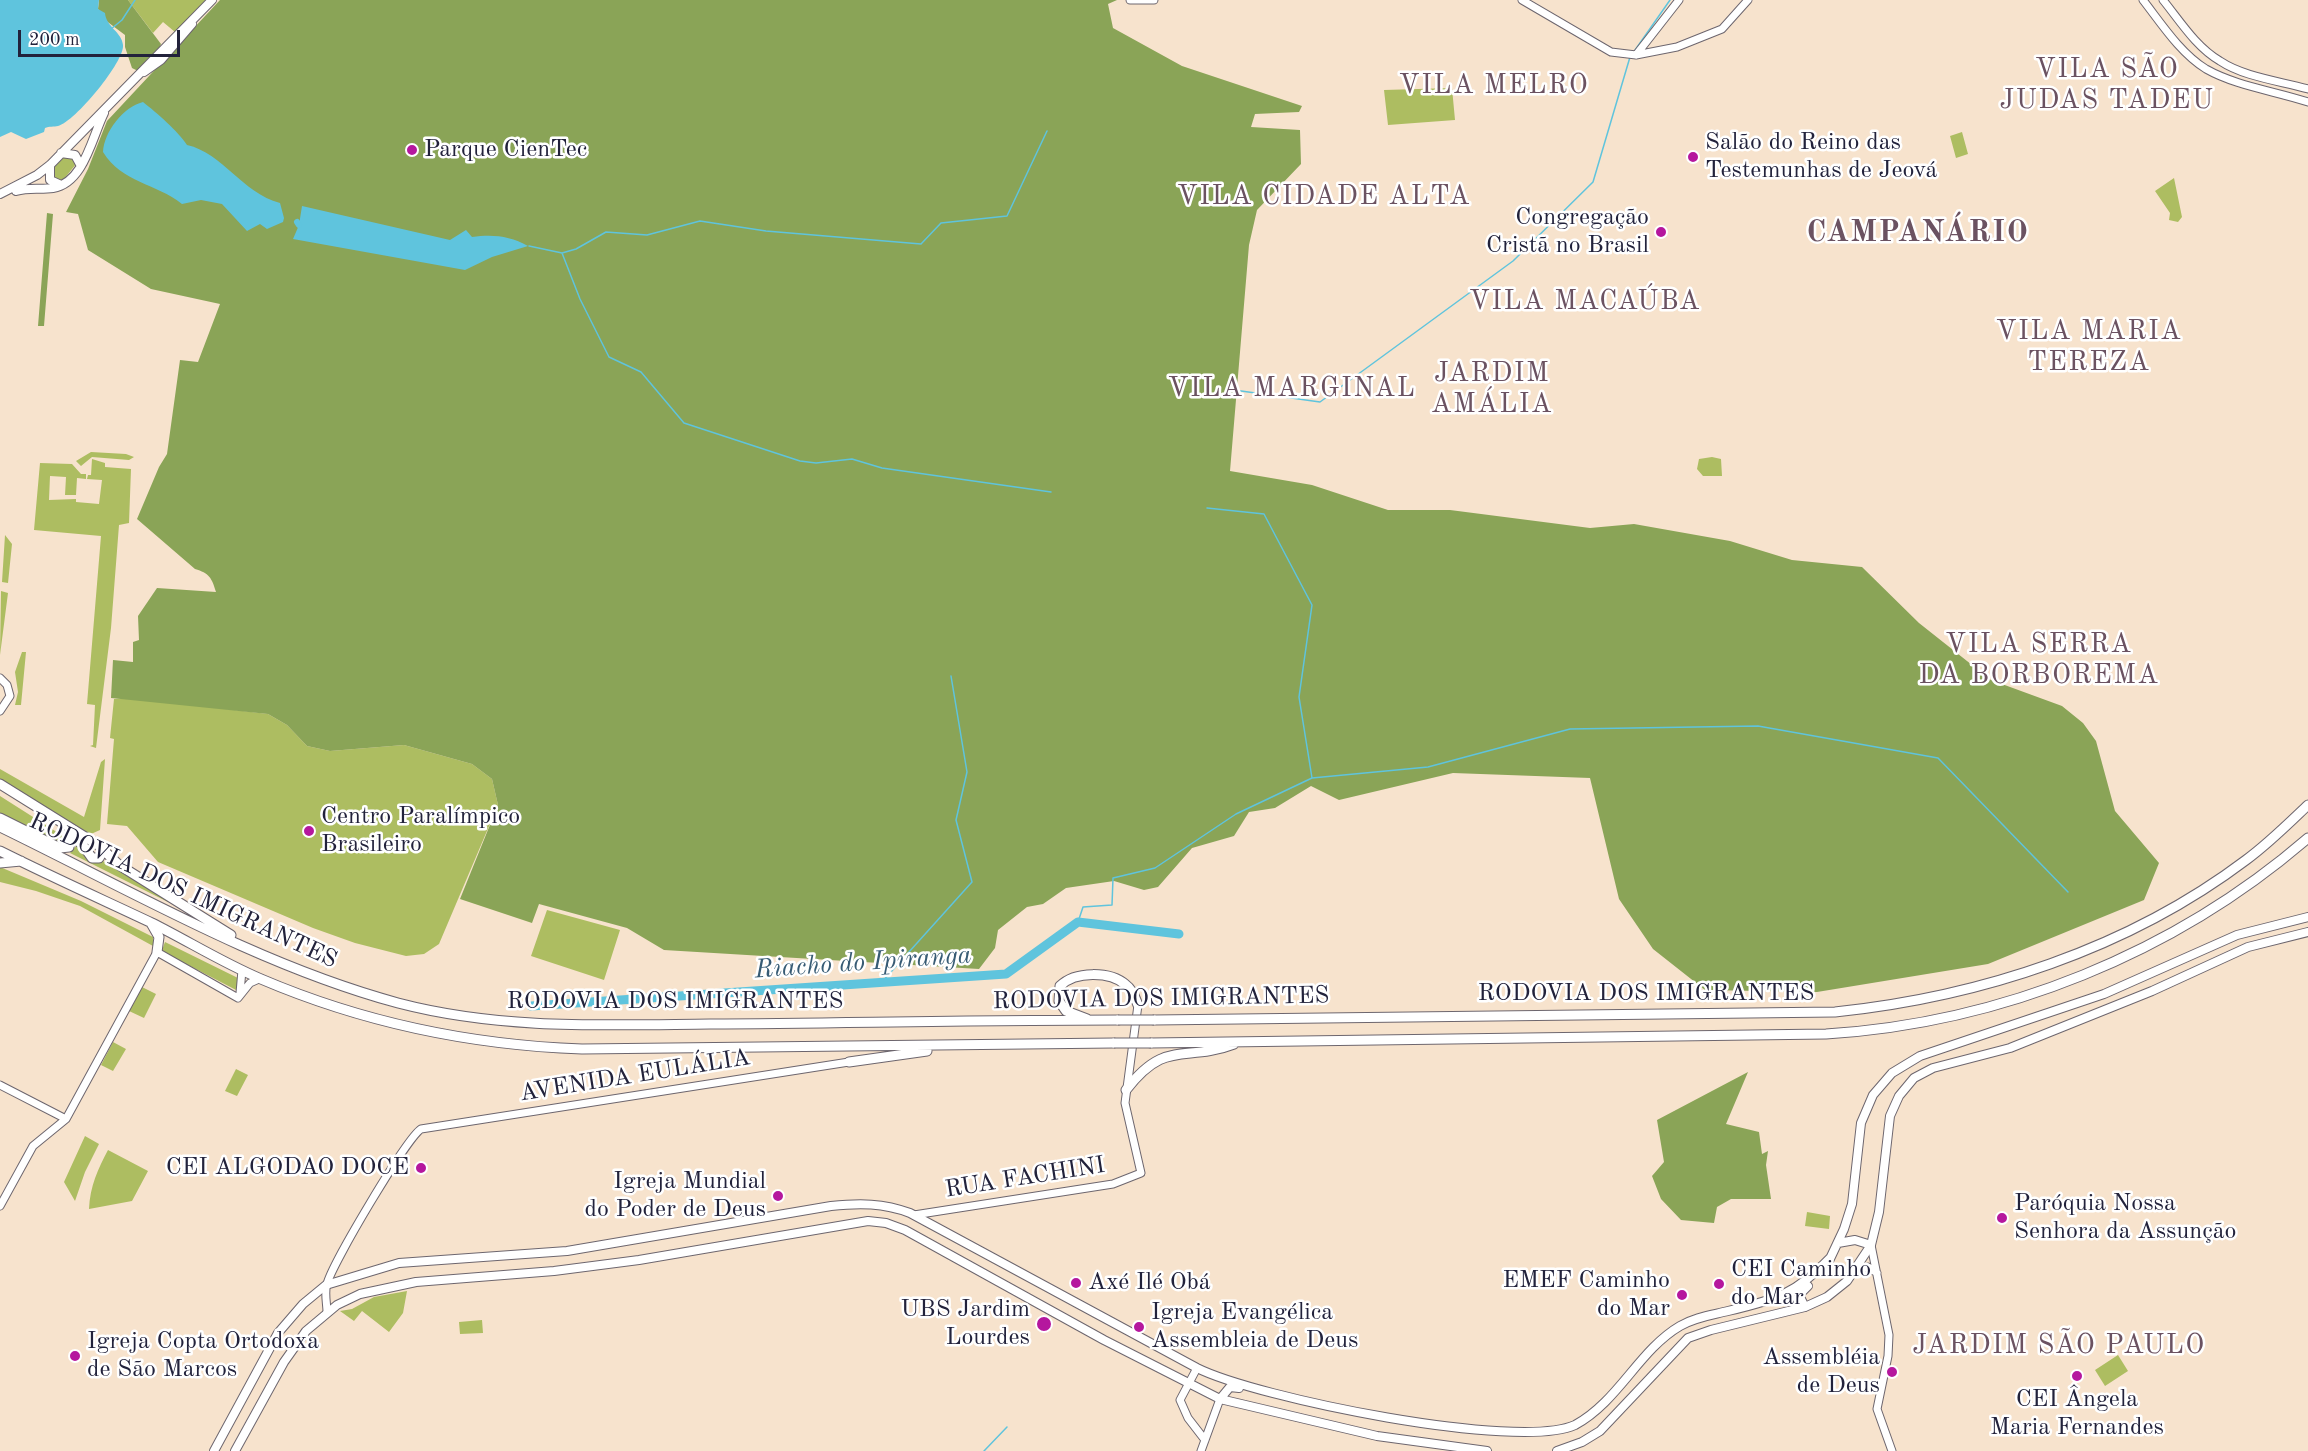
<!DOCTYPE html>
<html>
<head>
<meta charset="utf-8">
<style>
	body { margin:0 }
	#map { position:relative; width:2308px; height:1451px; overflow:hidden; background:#f7e3cd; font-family:"Old Standard TT",serif }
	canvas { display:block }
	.scale { position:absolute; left:18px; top:30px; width:162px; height:27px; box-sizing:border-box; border:3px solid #22223b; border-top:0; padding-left:8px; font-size:18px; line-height:21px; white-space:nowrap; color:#22223b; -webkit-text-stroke:4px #fff; paint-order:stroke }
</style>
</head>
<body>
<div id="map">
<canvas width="2308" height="1451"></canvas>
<div class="scale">200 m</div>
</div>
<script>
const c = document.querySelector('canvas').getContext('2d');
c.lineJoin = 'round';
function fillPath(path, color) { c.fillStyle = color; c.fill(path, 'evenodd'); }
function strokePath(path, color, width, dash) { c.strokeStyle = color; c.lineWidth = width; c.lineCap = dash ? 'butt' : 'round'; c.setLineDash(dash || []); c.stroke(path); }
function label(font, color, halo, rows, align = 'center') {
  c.font = font + ' "Old Standard TT",serif'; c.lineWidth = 5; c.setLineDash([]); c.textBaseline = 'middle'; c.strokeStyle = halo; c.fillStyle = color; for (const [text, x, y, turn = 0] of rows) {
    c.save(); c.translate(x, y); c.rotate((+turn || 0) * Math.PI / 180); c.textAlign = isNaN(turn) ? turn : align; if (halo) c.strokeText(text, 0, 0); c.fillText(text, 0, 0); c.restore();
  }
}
const green = new Path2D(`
	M 128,0 L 206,0 L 175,32 L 163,22 L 153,33 Z
	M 1452,88 L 1455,120 L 1388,125 L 1384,90 Z
	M 1962,132 L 1968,154 L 1956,158 L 1950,136 Z
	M 64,157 L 73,157 L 76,164 L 64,179 L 57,181 L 53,179 L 52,169 Z
	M 2174,178 L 2182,217 L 2178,222 L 2169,220 L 2170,213 L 2155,191 Z
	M 91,452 L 126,454 L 134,457 L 129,460 L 92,457 L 81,466 L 76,461 Z
	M 1712,457 L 1721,459 L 1722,476 L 1703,476 L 1697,469 L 1699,459 Z
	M 92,459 L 105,463 L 105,467 L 131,469 L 129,523 L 119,525 L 111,628 L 96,748 L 90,746 L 93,745 L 95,705 L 87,704 L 101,536 L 34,530 L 40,463 L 72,464 L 81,474 L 86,474 L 86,479 L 77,478 L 76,495 L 65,495 L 66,477 L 50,476 L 49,500 L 76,499 L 76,502 L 99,504 L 102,480 L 87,479 L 88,475 L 91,475 Z
	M 5,535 L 12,544 L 8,583 L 2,582 Z
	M 1,591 L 8,593 L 0,655 Z
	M 22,652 L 26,652 L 21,705 L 15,705 L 18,692 L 15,672 Z
	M 134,698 L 268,714 L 287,725 L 307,746 L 330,751 L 404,745 L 472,764 L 492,779 L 498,805 L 439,944 L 424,954 L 406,956 L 355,943 L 313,928 L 158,862 L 127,826 L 107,824 L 114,739 L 110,738 L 114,699 Z
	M 105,759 L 100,830 L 91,834 L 84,833 L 0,779 L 0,769 L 84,817 L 101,762 Z
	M 0,796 L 63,836 L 67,841 L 64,845 L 0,816 Z
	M 77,845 L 168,901 L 168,902 L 70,853 Z
	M 0,867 L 81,901 L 153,937 L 153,946 L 80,906 L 36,891 L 0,882 Z
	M 547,910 L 620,930 L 604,980 L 531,956 Z
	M 165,942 L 240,979 L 238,991 L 165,953 L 162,950 Z
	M 142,987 L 156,994 L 144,1018 L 129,1011 Z
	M 113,1042 L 126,1049 L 113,1071 L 101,1065 Z
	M 236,1069 L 248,1075 L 237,1096 L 225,1091 Z
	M 85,1136 L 99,1144 L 85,1172 L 75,1201 L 64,1182 Z
	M 108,1150 L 148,1171 L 132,1201 L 89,1209 C 90,1186 98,1169 108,1150 Z
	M 1807,1212 L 1830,1216 L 1829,1229 L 1805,1226 Z
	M 407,1291 L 403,1313 L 389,1332 L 362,1311 L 354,1321 L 340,1311 L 352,1309 L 374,1297 Z
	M 482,1320 L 483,1333 L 460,1334 L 459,1322 Z
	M 2118,1355 L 2128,1371 L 2105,1386 L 2095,1370 Z`);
const forest = new Path2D(`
	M 99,0 L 128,0 L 161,44 L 157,53 L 138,71 L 132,68 L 125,47 L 125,35 L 105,20 L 98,9 Z
	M 220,0 L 1117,0 L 1108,4 L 1113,28 L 1182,66 L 1302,106 L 1299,112 L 1255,114 L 1251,127 L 1300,130 L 1301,164 L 1257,210 L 1249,245 L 1230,471 L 1312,485 L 1388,510 L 1450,510 L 1590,528 L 1634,524 L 1730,541 L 1792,560 L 1862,567 L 1919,623 L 1991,680 L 2062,706 L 2083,723 L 2096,741 L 2115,811 L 2159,863 L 2144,900 L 1988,964 L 1817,992 L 1705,990 L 1653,949 L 1619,899 L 1590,778 L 1453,773 L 1339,800 L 1311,786 L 1275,808 L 1249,812 L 1234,836 L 1192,848 L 1158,887 L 1144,890 L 1114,881 L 1066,888 L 1043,904 L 1027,907 L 998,930 L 995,948 L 979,969 L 664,950 L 627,928 L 539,904 L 532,923 L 460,899 L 498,805 L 492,779 L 472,764 L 404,745 L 330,751 L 307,746 L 287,725 L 268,714 L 111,698 L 113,660 L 133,662 L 133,642 L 139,640 L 138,616 L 157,588 L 216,592 C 212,578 209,573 195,569 L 137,519 L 159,467 L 167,454 L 180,360 L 198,362 L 220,304 L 151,289 L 88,250 L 78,214 L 66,212 L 88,169 L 107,121 Z
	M 47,213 L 53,214 L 44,326 L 38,326 Z
	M 1748,1072 L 1726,1124 L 1759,1132 L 1762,1154 L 1768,1151 L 1766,1165 L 1771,1199 L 1731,1199 L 1717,1207 L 1714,1223 L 1681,1220 L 1661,1199 L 1652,1176 L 1664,1162 L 1657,1120 Z`);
const water = new Path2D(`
	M 0,0 L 99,0 L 98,9 L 105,13 C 106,27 122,32 123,45 C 125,61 75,122 58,126 C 54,127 49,126 45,128 L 44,132 L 26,139 L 11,132 L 0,137 Z
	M 143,102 C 157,113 178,131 187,145 C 223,153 242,193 280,203 L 284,218 L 283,222 L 267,229 L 260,224 L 247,231 L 222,204 L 201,200 L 182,204 C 156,183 122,183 103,152 C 104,132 123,107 143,102 Z
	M 302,206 L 450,240 L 466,230 L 472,237 C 493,234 510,236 528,246 L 492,257 L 465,270 L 293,239 L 299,225 Z`);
const stream = new Path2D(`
	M 111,29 L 122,20 L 135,0
	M 1633,53 L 1670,0
	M 529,246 L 562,253 L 576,249 L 606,232 L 647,235 L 700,221 L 766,231 L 921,244 L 941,223 L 1007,216 L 1047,131
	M 562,253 L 580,299 L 609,357 L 641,372 L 684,423 L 800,461 L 816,463 L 852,459 L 882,468 L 1051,492
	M 1234,390 L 1320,402 L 1513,261 L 1593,182 L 1630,57
	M 1207,508 L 1264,514 L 1312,605 L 1299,697 L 1312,778
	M 1078,922 L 1083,907 L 1112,905 L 1113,878 L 1155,868 L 1236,814 L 1312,778 L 1428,767 L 1570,729 L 1758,726 L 1938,758 L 2068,892
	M 881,983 L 972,882 L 956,820 L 967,772 L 951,676
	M 984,1451 L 1007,1427`);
const canal = new Path2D(`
	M 297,222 L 299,225`);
const river = new Path2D(`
	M 531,1006 L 1006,974 L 1078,922 L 1179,934`);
const tertiary = new Path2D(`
	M 1130,0 L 1154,0
	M 1522,0 L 1611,52 L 1636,55 L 1677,47 L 1722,29 L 1748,0
	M 2143,0 C 2161,23 2180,53 2206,69 C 2236,86 2275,91 2308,102
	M 2163,0 C 2180,21 2196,47 2220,61 C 2244,77 2280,81 2308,89
	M 1636,55 L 1679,0
	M 0,678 L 7,685 L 10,696 L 0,711
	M 240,993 L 242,970
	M 238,998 L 250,983 L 259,979
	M 0,1085 L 66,1119
	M 0,1206 L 33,1146 L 66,1119 L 157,952 L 238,998
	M 914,1215 L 1113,1184 L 1141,1173 L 1125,1103 L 1138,1005
	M 1871,1245 L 1889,1335 L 1888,1356 L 1877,1409 L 1892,1451
	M 1854,1272 L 1868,1267 L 1877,1273
	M 327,1312 C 327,1304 324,1292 327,1284 C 332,1264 406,1139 421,1129 L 849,1062
	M 1197,1368 L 1180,1400 L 1188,1418 L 1205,1440
	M 1201,1451 L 1220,1399`);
const secondary = new Path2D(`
	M 144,72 L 161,60 L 192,24
	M 61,153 L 75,155 L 81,166
	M 50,165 L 50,180 L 61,185
	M 16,191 C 29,187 40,190 53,188 C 84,183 92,137 104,113
	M 0,194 L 37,175 L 50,165 L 212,0`);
const primary = new Path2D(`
	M 1838,1243 L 1855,1240 L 1871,1245
	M 1828,1263 L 1844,1229 L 1852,1204 L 1861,1123 L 1873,1095 L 1892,1073 L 1920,1056 L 2104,994 L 2237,935 L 2308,917
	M 1805,1307 L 1799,1295 L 1808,1286
	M 1220,1399 L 1230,1387 L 1239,1388
	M 214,1451 L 278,1333 L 303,1304 L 326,1285 L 399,1263 L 567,1251 L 831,1206 C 860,1203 883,1203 910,1213 L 1197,1368 C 1257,1398 1518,1451 1575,1425 C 1618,1402 1639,1350 1680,1326 C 1695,1317 1712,1315 1728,1311 C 1775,1300 1796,1294 1830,1258
	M 235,1451 L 284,1362 L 306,1331 L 337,1305 L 360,1294 L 416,1282 L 554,1271 L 639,1260 L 868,1221 L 886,1223 L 905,1230 L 1104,1340 L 1220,1399 L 1377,1436 L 1487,1451
	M 1557,1451 L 1582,1442 L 1600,1431 L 1688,1338 L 1711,1330 L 1805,1307 L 1827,1297 L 1847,1281 L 1871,1245 L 1879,1212 L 1890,1116 L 1899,1096 L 1914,1078 L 1933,1068 L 2010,1048 L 2152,991 L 2248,947 L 2308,932`);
const motorway = new Path2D(`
	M 0,784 L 98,845 L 119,865 L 231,935
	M 0,818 L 60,848 L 69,847 L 71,836
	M 0,827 C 130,890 258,965 398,1003 C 501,1030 605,1025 710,1024 C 846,1023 982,1020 1118,1020
	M 69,835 L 82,844 L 92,858 L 99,858 L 103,851
	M 0,851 C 50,876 101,899 152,923 C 188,941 223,963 261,979 C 364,1023 471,1045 582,1049 L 1114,1043
	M 0,863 L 21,861
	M 151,923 L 159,937 L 157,952
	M 1087,1019 L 1066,1011 L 1059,1001 L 1060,986 C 1075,971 1110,971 1126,985 C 1133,990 1135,998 1138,1005
	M 1154,1020 L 1835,1012 C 1980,997 2128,949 2246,860 C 2268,844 2288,824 2308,805
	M 1151,1043 L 1826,1034 C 2002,1023 2175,953 2308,838
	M 849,1062 L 927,1051
	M 1126,1090 C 1166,1038 1184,1063 1234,1044`);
const motorwayBridge = new Path2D(`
	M 1118,1020 L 1154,1020
	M 1114,1043 L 1151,1043`);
const markers = [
	[412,150,6,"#b5179e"],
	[1693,157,6,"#b5179e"],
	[1661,232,6,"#b5179e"],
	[309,831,6,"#b5179e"],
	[421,1168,6,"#b5179e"],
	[778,1196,6,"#b5179e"],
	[2002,1218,6,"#b5179e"],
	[1076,1283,6,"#b5179e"],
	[1719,1284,6,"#b5179e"],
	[1682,1295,6,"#b5179e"],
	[1044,1324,8,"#b5179e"],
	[1139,1327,6,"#b5179e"],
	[75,1356,6,"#b5179e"],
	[1892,1372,6,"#b5179e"],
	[2077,1376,6,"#b5179e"]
];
const poiNames = [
	["Salão do Reino das",1705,143],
	["Testemunhas de Jeová",1705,171],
	["Parque CienTec",424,150],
	["Congregação",1649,218,"right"],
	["Cristã no Brasil",1649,246,"right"],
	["Centro Paralímpico",321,817],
	["Brasileiro",321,845],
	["CEI ALGODAO DOCE",409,1168,"right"],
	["Igreja Mundial",766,1182,"right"],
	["do Poder de Deus",766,1210,"right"],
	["Paróquia Nossa",2014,1204],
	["Senhora da Assunção",2014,1232],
	["CEI Caminho",1731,1270],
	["do Mar",1731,1298],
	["EMEF Caminho",1670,1281,"right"],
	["do Mar",1670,1309,"right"],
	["Axé Ilé Obá",1088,1283],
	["UBS Jardim",1030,1310,"right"],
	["Lourdes",1030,1338,"right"],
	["Igreja Evangélica",1151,1313],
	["Assembleia de Deus",1151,1341],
	["Igreja Copta Ortodoxa",87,1342],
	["de São Marcos",87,1370],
	["Assembléia",1880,1358,"right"],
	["de Deus",1880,1386,"right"],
	["CEI Ângela",2077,1400,"center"],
	["Maria Fernandes",2077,1428,"center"]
];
const streetNames = [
	["RODOVIA DOS IMIGRANTES",183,891,25],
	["RODOVIA DOS IMIGRANTES",1646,994],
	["RODOVIA DOS IMIGRANTES",1161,999,-1],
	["RODOVIA DOS IMIGRANTES",675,1002],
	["AVENIDA EULÁLIA",635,1076,-9],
	["RUA FACHINI",1025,1178,-9]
];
const waterNames = [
	["Riacho do Ipiranga",863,963,-4]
];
const quarterNames = [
	["VILA SÃO",2107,70],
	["JUDAS TADEU",2107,101],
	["VILA MELRO",1494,86],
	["VILA CIDADE ALTA",1324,197],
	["VILA MACAÚBA",1585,302],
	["VILA MARIA",2089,332],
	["TEREZA",2089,363],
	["JARDIM",1492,374],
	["AMÁLIA",1492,405],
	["VILA MARGINAL",1292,389],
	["VILA SERRA",2039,645],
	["DA BORBOREMA",2039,676],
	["JARDIM SÃO PAULO",2059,1346]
];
const districtNames = [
	["CAMPANÁRIO",1918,233]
];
fillPath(green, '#adbd61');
fillPath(forest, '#8aa457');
fillPath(water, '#5fc4dd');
strokePath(stream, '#5fc4dd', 1.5);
strokePath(canal, '#5fc4dd', 6);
strokePath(river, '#5fc4dd', 9);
strokePath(tertiary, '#6d666e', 9);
strokePath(secondary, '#6d666e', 10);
strokePath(primary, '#6d666e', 10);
strokePath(motorway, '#6d666e', 11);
strokePath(tertiary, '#fff', 7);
strokePath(secondary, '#fff', 8);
strokePath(primary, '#fff', 8);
strokePath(motorway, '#fff', 9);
strokePath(motorwayBridge, '#6d666e', 11, []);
strokePath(motorwayBridge, '#fff', 9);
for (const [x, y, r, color] of markers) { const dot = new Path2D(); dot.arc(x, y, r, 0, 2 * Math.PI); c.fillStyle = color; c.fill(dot); strokePath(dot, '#fff', 2); }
label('24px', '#22223b', '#fff', poiNames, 'left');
label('24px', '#22223b', '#fff', streetNames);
label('italic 26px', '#375b74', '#fff', waterNames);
c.letterSpacing = '1.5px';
label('27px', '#6b5261', '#fff', quarterNames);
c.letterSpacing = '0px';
c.letterSpacing = '1.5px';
label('bold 30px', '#6b5261', '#fff', districtNames);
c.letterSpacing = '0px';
</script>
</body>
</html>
